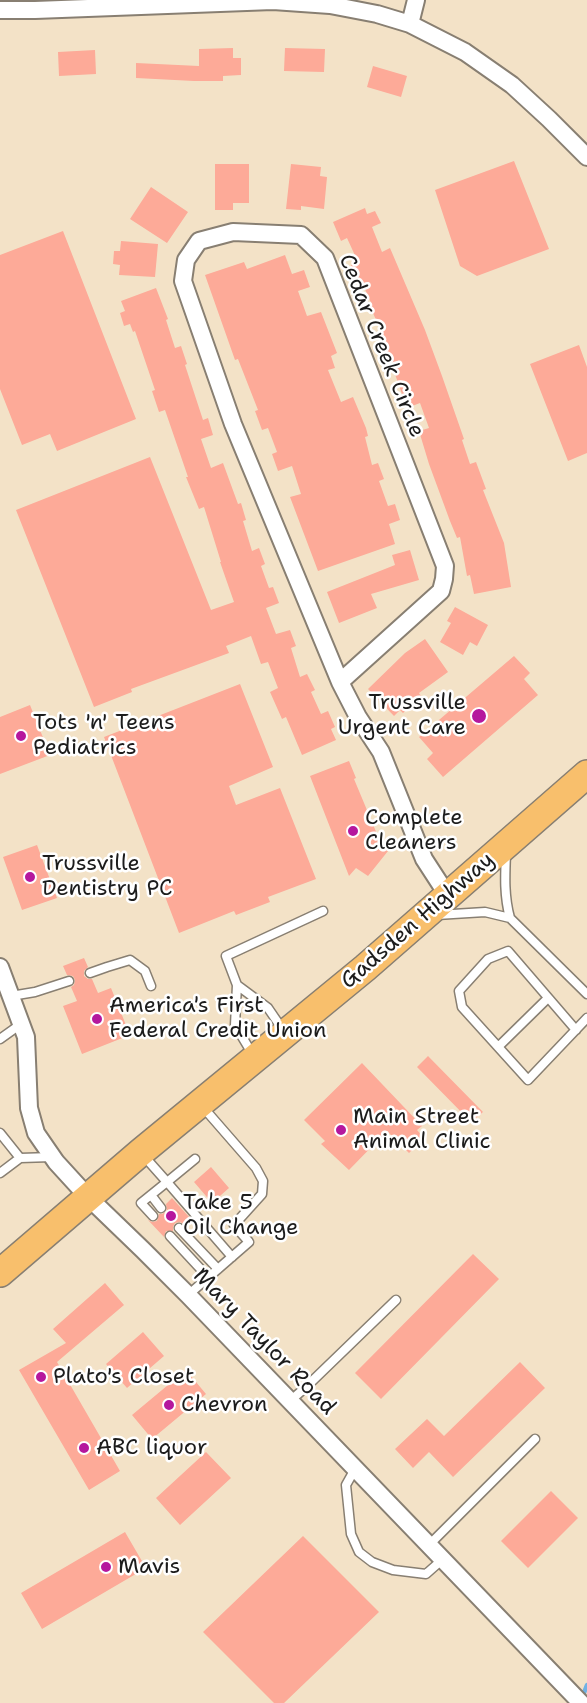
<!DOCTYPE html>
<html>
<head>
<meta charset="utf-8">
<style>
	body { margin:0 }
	canvas { display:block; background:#f3e2c7 }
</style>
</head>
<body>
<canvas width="587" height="1703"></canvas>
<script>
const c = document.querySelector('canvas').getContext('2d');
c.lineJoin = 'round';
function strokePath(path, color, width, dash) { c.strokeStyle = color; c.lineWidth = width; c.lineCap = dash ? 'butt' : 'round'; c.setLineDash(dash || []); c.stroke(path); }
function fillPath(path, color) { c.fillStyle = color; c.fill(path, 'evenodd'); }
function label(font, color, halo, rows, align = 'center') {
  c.font = font + ' "Shantell Sans",sans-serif'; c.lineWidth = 5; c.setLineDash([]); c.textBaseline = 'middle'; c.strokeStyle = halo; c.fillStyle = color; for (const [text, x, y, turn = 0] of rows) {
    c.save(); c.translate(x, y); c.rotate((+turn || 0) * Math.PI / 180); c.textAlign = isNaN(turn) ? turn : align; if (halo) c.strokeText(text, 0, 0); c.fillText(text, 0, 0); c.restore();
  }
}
const stream = new Path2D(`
	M 582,1698 L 587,1685`);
const building = new Path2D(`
	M 233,48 L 233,58 L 241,58 L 241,75 L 223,76 L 223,81 L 194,81 L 136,78 L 136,63 L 199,66 L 199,49 Z
	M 285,48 L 325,49 L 324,72 L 284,71 Z
	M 95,50 L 96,74 L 59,76 L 58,52 Z
	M 373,66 L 407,76 L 401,97 L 367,87 Z
	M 514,161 L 549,249 L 477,276 L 460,266 L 435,190 Z
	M 215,164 L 249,164 L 249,203 L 233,203 L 233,210 L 215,210 Z
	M 291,164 L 321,167 L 320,176 L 327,177 L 324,209 L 301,206 L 301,210 L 286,209 Z
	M 151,187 L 188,212 L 167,243 L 130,219 Z
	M 365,208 L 367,214 L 375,211 L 381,223 L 372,227 L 382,252 L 390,248 L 425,330 L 442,376 L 464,439 L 462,440 L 470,464 L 476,462 L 486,489 L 483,490 L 504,543 L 511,587 L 474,594 L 470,575 L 467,576 L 460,537 L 457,538 L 450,521 L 429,464 L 419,431 L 429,428 L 420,403 L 407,408 L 386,349 L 388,348 L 370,306 L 372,305 L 361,280 L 358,281 L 351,265 L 358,262 L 347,238 L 341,241 L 333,222 Z
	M 63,231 L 136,419 L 57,451 L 50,434 L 22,445 L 0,389 L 0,255 Z
	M 121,241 L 158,244 L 155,277 L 119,275 L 120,265 L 113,264 L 114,251 L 120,251 Z
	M 285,255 L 292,274 L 304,270 L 310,287 L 298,291 L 307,316 L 321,312 L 337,353 L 331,356 L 335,368 L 328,370 L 341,402 L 353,397 L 366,428 L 368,436 L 365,437 L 372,465 L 378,463 L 384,479 L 379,481 L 388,506 L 395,504 L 400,520 L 389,524 L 395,544 L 318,571 L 290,497 L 301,494 L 292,466 L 278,471 L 272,454 L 277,452 L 268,428 L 262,430 L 255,411 L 258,410 L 238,359 L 235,360 L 205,275 L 244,262 L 247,269 Z
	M 156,288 L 168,319 L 166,320 L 175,348 L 181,346 L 187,364 L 185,365 L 203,420 L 208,418 L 213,435 L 201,439 L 211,468 L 223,463 L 238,504 L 241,503 L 246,520 L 243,521 L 252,551 L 259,548 L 265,564 L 261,566 L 269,588 L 273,587 L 279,603 L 266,608 L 276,634 L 290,630 L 296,646 L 291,648 L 300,677 L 307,674 L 315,690 L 311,692 L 321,714 L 328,711 L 335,727 L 331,729 L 336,740 L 302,755 L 286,717 L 282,719 L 270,692 L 278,688 L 268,662 L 261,664 L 251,636 L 226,646 L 229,653 L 131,689 L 132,692 L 94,707 L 16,510 L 150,457 L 211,610 L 234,602 L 220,562 L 221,562 L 204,507 L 199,509 L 186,477 L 188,477 L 165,410 L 159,412 L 152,391 L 155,390 L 135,331 L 133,332 L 130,324 L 124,326 L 120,313 L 125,311 L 121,301 Z
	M 579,345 L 587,367 L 587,453 L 568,461 L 530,364 Z
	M 410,550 L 419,580 L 371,594 L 377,608 L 339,623 L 327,592 L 395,565 L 392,555 Z
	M 455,607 L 488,625 L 477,646 L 470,642 L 463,655 L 440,642 L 451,623 L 447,621 Z
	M 425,639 L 448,672 L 419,693 L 421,696 L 403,713 L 400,710 L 394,716 L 368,689 L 405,653 Z
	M 514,656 L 530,673 L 524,679 L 538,695 L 443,777 L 427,759 L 433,753 L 419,737 Z
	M 240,684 L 273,767 L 229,786 L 236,805 L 280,788 L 316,879 L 268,897 L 270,902 L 236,915 L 234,911 L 179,933 L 104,737 Z
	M 30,705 L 50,755 L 0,774 L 0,717 Z
	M 349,761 L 356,778 L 354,779 L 382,846 L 388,851 L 368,876 L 356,868 L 349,876 L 310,776 Z
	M 37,845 L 57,898 L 22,910 L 3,857 Z
	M 84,958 L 88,967 L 84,971 L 84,976 L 88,979 L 92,979 L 98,993 L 111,988 L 130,1035 L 82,1054 L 63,1006 L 77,1001 L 71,987 L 74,985 L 75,980 L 73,976 L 67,975 L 63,966 Z
	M 428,1056 L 483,1112 L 471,1122 L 417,1067 Z
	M 362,1063 L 422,1126 L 417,1130 L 424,1138 L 409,1153 L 387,1131 L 349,1170 L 321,1144 L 325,1141 L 304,1120 Z
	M 211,1167 L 229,1188 L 212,1203 L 194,1182 Z
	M 172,1198 L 190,1218 L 184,1224 L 180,1222 L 175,1223 L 173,1227 L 173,1231 L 166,1231 L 164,1237 L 148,1220 L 152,1222 L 157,1221 L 159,1214 L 162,1214 L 167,1211 L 166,1204 Z
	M 473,1254 L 499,1279 L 381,1399 L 355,1373 Z
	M 105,1283 L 124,1305 L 57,1362 L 120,1471 L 89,1490 L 19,1370 L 66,1343 L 53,1329 Z
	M 143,1332 L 164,1356 L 127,1388 L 106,1364 Z
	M 520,1362 L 545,1388 L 453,1477 L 429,1452 L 413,1468 L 395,1449 L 427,1419 L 444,1436 Z
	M 186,1370 L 206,1394 L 152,1439 L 132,1415 Z
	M 206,1452 L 231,1478 L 180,1525 L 156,1498 Z
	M 551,1491 L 578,1518 L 528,1568 L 501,1541 Z
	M 125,1532 L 146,1568 L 42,1629 L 21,1593 Z
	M 303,1536 L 379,1612 L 284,1703 L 274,1703 L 203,1632 Z`);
const service = new Path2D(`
	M 506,853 C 505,876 504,896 510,918
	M 437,915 L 485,912 L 510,918 L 587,994
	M 90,973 L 107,967 L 130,960 L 145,971 L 151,986
	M 237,985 L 268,1008 L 283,1030
	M 11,996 L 35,992 L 69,981
	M 576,1030 L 508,951 L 488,959 L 459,991 L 462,1007 L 528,1080 C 548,1059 567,1039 587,1018
	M 0,1039 L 21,1024
	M 498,1047 L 548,998
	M 253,1055 L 235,1025 L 237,985 L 226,956 L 323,911
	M 0,1133 L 20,1158
	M 143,1155 L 167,1182 L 141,1203 L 153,1216
	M 195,1159 L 167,1182 L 232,1257
	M 0,1173 L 20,1158 L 52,1157
	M 151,1195 L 161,1208
	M 179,1228 L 218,1269
	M 170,1236 L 208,1277
	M 188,1295 L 249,1242 L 234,1225 L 262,1194 L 263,1181 L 256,1168 L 202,1106
	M 290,1401 L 306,1387 L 396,1300
	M 355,1469 L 346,1485 L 351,1534 L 359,1552 L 372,1562 L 393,1570 L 426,1574 L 443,1559
	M 429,1545 L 535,1439`);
const minor = new Path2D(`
	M 0,10 L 35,10 L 273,1 L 330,5 L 377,14 L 410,24 L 465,52 L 512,85 L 549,119 L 587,157
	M 410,24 L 416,0
	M 233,232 L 301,235 L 325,258 L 445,566 L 444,579 L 441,591 L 340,682 L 233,424 L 183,281 L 186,260 L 199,241 Z
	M 340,682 L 358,717 L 381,752 L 424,859 L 448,896
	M 0,967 L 26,1037 L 29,1108 L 36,1133 L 56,1162 L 88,1197 L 143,1250 L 188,1295 L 581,1703`);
const primary = new Path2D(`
	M 0,1273 L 141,1152 L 365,968 L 587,774`);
const markers = [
	[479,716,8,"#b5179e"],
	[21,736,6,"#b5179e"],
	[353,831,6,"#b5179e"],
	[30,877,6,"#b5179e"],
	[97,1019,6,"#b5179e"],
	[341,1130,6,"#b5179e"],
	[171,1216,6,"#b5179e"],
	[41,1377,6,"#b5179e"],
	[169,1405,6,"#b5179e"],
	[84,1448,6,"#b5179e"],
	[106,1567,6,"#b5179e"]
];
const streetNames = [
	["Cedar Creek Circle",381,346,68],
	["Gadsden Highway",418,921,-41],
	["Mary Taylor Road",264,1342,46]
];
const poiNames = [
	["Trussville",466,703,"right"],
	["Urgent Care",466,728,"right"],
	["Tots 'n' Teens",33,723],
	["Pediatrics",33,748],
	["Complete",365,818],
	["Cleaners",365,843],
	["Trussville",42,864],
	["Dentistry PC",42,889],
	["America's First",109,1006],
	["Federal Credit Union",109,1031],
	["Main Street",353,1117],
	["Animal Clinic",353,1142],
	["Take 5",183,1203],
	["Oil Change",183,1228],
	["Plato's Closet",53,1377],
	["Chevron",181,1405],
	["ABC liquor",96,1448],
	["Mavis",118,1567]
];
strokePath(stream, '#70b2e4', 4.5);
fillPath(building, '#fdaa98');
strokePath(service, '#887f72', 11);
strokePath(minor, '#887f72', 20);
strokePath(primary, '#887f72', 30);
strokePath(service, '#fff', 8);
strokePath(minor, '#fff', 16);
strokePath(primary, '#f8bf6c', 27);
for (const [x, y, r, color] of markers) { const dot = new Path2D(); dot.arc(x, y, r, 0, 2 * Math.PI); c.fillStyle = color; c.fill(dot); strokePath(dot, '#fff', 2); }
label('22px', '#1c1c1c', '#fff', streetNames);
label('22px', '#1c1c1c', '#fff', poiNames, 'left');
</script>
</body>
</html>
